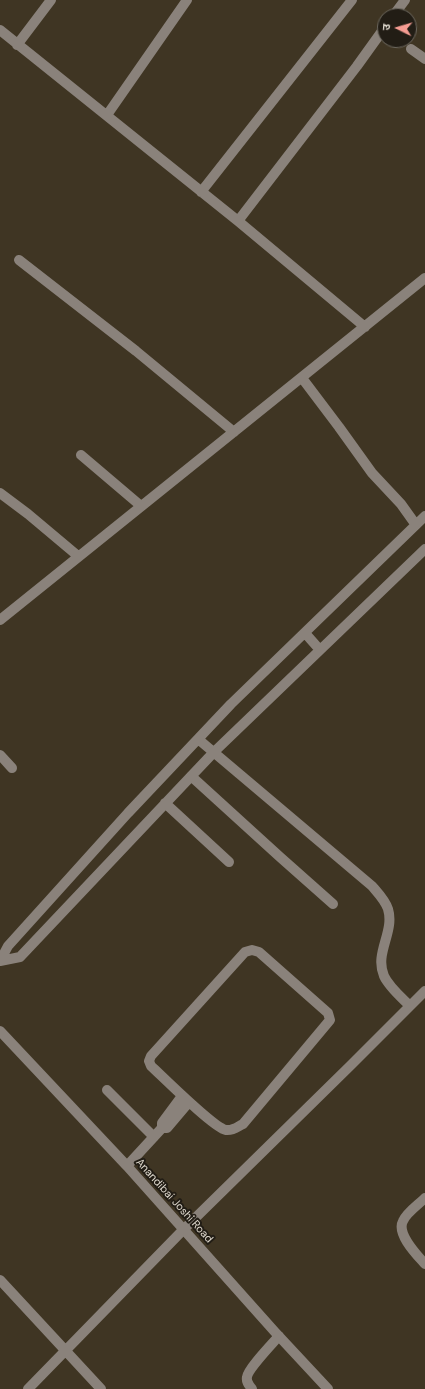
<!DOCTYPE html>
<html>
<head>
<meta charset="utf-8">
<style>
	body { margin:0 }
	#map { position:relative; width:425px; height:1389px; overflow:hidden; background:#3f3523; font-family:"DM Sans","Noto Sans Devanagari",sans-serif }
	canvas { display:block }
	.north { position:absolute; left:377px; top:8px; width:40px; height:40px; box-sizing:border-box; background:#221d15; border:1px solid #6d685f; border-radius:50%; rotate:275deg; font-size:11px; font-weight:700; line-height:16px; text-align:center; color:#ded8cd }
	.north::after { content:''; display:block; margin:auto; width:14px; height:18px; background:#f59c92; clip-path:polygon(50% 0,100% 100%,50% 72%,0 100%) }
</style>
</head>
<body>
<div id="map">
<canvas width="425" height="1389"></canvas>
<div class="north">उ</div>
</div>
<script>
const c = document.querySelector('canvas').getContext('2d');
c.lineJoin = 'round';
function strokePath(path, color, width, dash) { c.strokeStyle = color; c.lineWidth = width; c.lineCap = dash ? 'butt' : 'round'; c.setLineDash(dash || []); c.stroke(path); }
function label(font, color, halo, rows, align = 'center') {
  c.font = font + ' "DM Sans",sans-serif'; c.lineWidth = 4; c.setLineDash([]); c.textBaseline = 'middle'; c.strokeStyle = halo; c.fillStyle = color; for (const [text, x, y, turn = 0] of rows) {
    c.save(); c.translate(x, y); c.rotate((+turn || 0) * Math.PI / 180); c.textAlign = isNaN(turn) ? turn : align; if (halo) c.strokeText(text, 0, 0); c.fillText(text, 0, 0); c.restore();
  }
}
const minor = new Path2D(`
	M 393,16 L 405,0
	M 0,30 L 238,221 L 365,327
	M 17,45 L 51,0
	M 411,49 L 425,59
	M 107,115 L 187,0
	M 201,192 L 352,0
	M 238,221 L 357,66 L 385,27
	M 19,260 L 136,351 L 234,432
	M 302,378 L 339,427 L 372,473 L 401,504 L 416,525
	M 81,455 L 141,506
	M 0,493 L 28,514 L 78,556
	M 0,620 L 425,278
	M 305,633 L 320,650
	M 198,739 L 372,886 C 378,893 385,900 388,909 C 395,932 374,953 384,976 C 389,987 401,997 410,1006
	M 0,755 L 12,768
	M 191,776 L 280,857 L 333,904
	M 165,803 L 229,862
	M 252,950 L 259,952 L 328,1013 L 330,1020 L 243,1124 C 237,1127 233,1131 226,1130 C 214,1128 163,1077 151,1066 L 149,1061 L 151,1056 L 245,952 Z
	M 0,961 L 8,946 L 128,813 L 231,704 L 425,516
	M 0,961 L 20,957 L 214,752 L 425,549
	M 0,1031 L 127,1166 L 275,1332 L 328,1389
	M 107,1090 L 154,1137
	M 162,1128 L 167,1128 L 189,1102
	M 127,1166 L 162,1128 L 162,1123 L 182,1096
	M 425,1198 C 419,1204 406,1213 403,1221 C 396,1234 417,1255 425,1264
	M 0,1280 L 101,1389
	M 28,1389 L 183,1230 L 351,1065 L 425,991
	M 252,1389 C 249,1385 246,1382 247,1377 C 248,1369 272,1344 279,1336`);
const streetNames = [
	["Anandibai Joshi Road",174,1201,48]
];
strokePath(minor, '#8a827b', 10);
label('11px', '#ded8cd', '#221d15', streetNames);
</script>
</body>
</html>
